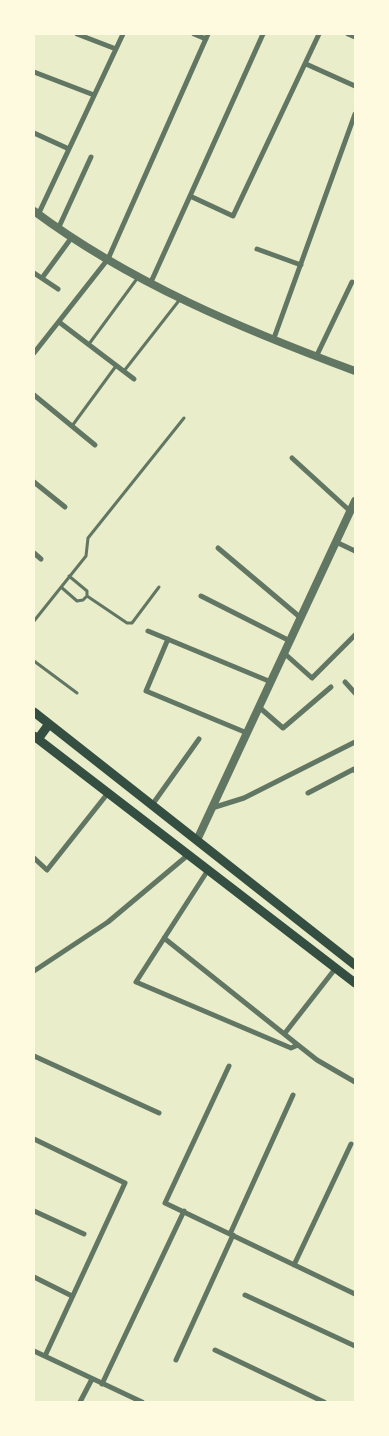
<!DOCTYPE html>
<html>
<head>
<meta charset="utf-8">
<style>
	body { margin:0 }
	#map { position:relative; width:389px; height:1436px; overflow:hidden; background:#e9edc9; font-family:Signika,sans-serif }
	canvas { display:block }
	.frame { position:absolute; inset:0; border:35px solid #fefae0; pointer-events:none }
</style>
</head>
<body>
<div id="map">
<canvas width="389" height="1436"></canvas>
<div class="frame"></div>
</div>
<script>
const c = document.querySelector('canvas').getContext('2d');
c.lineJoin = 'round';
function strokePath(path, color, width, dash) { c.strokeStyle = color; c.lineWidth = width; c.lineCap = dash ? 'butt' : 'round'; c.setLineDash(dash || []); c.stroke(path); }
const service = new Path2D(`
	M 89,344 L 139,276
	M 124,371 L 181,298
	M 72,426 L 116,366
	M 69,576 L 87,591 L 87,596 L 127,623 L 132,623 L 159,587
	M 61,587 L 77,601 L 83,600 L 87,596
	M 34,621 L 86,556 L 88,538 L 184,418
	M 34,661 L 77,693`);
const minor = new Path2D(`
	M 77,34 L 116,49
	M 194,34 L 206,39
	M 348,34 L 355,37
	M 306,64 L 355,86
	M 34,72 L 94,95
	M 34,133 L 69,149
	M 190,196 L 263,34
	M 38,215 L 123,34
	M 58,229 L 91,157
	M 257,249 L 301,265
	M 34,273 L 58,289
	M 42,278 L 72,237
	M 151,282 L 190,196 L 233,216 L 319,34
	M 59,322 L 134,379
	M 274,338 L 355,114
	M 34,353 L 108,259 L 208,34
	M 316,357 L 352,282
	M 34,395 L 95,445
	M 292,458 L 350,511
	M 34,482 L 65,507
	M 336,542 L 355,551
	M 218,548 L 301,618
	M 34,553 L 41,559
	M 201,596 L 290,641
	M 148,631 L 271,682
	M 168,639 L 146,691 L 247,733
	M 284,653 L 312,678 L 355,635
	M 345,682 L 355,693
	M 259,707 L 283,728 L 331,687
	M 308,793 L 354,769 L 355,771
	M 152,805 L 199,739
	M 212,808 L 244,798 L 355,742
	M 34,858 L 47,870 L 108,793
	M 208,870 L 136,982 L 291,1048 L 298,1045 L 317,1060 L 355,1082
	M 164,938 L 298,1045
	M 34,971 L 108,922 L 188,855
	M 285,1033 L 335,969
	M 34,1056 L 159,1113
	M 229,1066 L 165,1203 L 355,1294
	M 34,1139 L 125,1183 L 45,1356
	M 34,1211 L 84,1234
	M 230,1234 L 293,1095
	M 294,1265 L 351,1144
	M 34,1277 L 72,1296
	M 245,1295 L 355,1346
	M 215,1350 L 324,1402
	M 34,1351 L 142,1402
	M 176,1360 L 233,1235
	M 102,1384 L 184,1211
	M 80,1402 L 92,1379`);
const tertiary = new Path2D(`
	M 34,211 C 129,282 244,330 355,371
	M 197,840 L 355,501`);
const secondary = new Path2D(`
	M 34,712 L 355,965
	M 34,736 L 355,983
	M 38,739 L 49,724`);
strokePath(service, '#617663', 3);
strokePath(minor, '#617663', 5);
strokePath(tertiary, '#617663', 8);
strokePath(secondary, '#344e41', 9);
</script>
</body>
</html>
